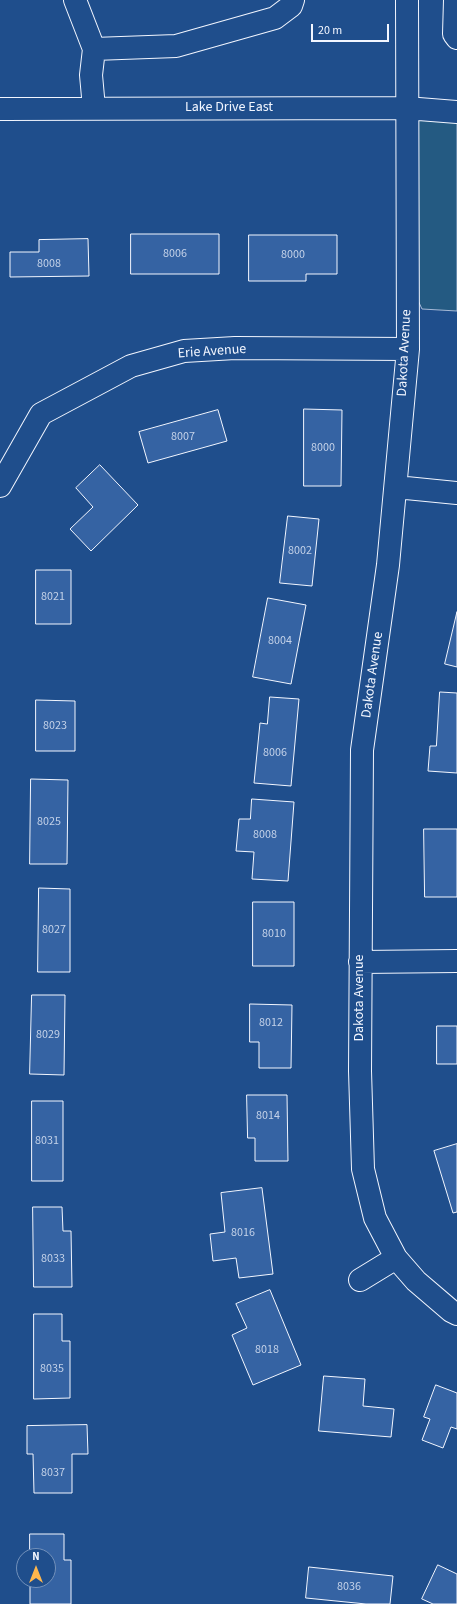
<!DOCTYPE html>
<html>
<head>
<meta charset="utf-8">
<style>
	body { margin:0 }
	#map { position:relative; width:457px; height:1604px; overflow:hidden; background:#1f4e8c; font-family:"Source Sans 3",sans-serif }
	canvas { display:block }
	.north { position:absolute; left:16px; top:1548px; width:40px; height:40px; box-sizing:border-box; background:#1f4e8c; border:1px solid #7391ba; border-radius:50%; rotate:0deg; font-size:11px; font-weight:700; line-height:16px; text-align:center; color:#f2f6ff }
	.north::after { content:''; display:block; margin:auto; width:14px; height:18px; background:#ffb74d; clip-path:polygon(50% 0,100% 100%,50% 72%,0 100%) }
	.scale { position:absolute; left:311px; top:24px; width:78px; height:18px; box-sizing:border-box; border:2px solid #f2f6ff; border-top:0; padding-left:5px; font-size:12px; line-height:14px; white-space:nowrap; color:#f2f6ff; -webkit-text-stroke:3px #1f4e8c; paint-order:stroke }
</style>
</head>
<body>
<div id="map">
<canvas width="457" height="1604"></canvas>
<div class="north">N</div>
<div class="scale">20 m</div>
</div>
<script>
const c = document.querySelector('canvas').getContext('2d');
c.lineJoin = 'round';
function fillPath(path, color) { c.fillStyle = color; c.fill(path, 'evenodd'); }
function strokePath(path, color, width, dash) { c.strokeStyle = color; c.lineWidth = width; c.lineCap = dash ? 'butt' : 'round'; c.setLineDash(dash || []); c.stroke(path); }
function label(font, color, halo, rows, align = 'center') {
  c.font = font + ' "Source Sans 3",sans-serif'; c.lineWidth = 3; c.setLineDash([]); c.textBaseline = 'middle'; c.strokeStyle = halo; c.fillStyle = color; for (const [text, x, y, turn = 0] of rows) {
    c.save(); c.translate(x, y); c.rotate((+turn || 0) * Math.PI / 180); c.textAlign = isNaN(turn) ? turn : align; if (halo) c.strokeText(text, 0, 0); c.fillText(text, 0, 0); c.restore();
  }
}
const green = new Path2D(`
	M 406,108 L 457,122 L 457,311 L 422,309 L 407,277 Z`);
const building = new Path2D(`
	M 131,234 L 219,234 L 219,274 L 131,274 Z
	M 249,235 L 337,235 L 337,274 L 306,274 L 306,281 L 249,281 Z
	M 88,239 L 89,276 L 10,277 L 10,252 L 39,252 L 39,240 Z
	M 304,409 L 342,410 L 341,486 L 304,486 Z
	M 218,410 L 227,441 L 148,463 L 139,432 Z
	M 100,465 L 138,505 L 91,551 L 70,529 L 93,507 L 76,488 Z
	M 288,516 L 319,519 L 312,586 L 280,583 Z
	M 36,570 L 71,570 L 71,624 L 36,624 Z
	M 268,598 L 306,605 L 291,684 L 253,677 Z
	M 457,612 L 457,667 L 445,664 Z
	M 440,692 L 457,693 L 457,773 L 428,771 L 430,746 L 436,746 Z
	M 270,697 L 299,699 L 291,786 L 254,783 L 260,723 L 267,724 Z
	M 36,700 L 75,701 L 75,751 L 36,751 Z
	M 31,779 L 68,780 L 67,864 L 30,864 Z
	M 252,799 L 294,802 L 288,881 L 252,879 L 254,852 L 236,851 L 239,819 L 250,819 Z
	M 424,829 L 457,829 L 457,897 L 425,897 Z
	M 39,888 L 70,889 L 70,972 L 38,972 Z
	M 253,902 L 294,902 L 294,966 L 253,966 Z
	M 32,995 L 65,995 L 64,1075 L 30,1074 Z
	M 250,1004 L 292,1005 L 291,1068 L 259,1068 L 259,1042 L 250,1042 Z
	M 437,1026 L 457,1026 L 457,1064 L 437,1064 Z
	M 247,1095 L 287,1095 L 288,1161 L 255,1161 L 255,1138 L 248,1138 Z
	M 32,1101 L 63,1101 L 63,1181 L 32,1181 Z
	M 457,1144 L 457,1212 L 453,1213 L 434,1151 Z
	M 262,1188 L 273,1274 L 239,1278 L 236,1258 L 213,1261 L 210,1234 L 225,1232 L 221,1193 Z
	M 33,1207 L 62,1207 L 63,1231 L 71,1231 L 72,1287 L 34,1287 Z
	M 270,1290 L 301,1365 L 253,1385 L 232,1335 L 247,1328 L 236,1304 Z
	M 34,1314 L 62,1314 L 62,1341 L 70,1341 L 70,1398 L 34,1399 Z
	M 324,1376 L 365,1379 L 363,1406 L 394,1409 L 391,1437 L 319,1431 Z
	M 436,1385 L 457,1393 L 457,1429 L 451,1427 L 443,1448 L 422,1440 L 430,1419 L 424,1417 Z
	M 87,1425 L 88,1454 L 72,1454 L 72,1493 L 34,1493 L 33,1454 L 27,1454 L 27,1426 Z
	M 30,1534 L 64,1534 L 64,1560 L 71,1560 L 71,1604 L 30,1604 L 30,1580 L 48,1580 L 48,1556 L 30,1556 Z
	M 438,1565 L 457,1574 L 457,1604 L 433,1604 L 422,1599 Z
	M 309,1567 L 393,1576 L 390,1604 L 366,1604 L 306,1598 Z`);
const minor = new Path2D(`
	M 75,0 L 94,49 L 176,46 L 275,18 L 291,6 L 293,0
	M 407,0 L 408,349 L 388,565 L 362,750 L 360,1071 L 363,1169 L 375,1218 L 396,1258 L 416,1281 L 451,1311 L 457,1314
	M 455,0 L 454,34 L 457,38
	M 94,49 L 91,75 L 94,108
	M 0,109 L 406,108 L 457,112
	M 0,486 L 41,414 L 131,366 L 184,351 L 235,348 L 408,349
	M 396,487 L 457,493
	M 360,962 L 457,961
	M 360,1280 L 396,1258`);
const numberNames = [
	["8006",175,254],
	["8000",293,255],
	["8008",49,264],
	["8007",183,437],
	["8000",323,448],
	["8002",300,551],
	["8021",53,597],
	["8004",280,641],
	["8023",55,726],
	["8006",275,753],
	["8025",49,822],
	["8008",265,835],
	["8027",54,930],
	["8010",274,934],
	["8012",271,1023],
	["8029",48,1035],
	["8014",268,1116],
	["8031",47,1141],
	["8016",243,1233],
	["8033",53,1259],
	["8018",267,1350],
	["8035",52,1369],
	["8037",53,1473],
	["8036",349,1587]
];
const streetNames = [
	["Lake Drive East",229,108],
	["Erie Avenue",212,352,-4],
	["Dakota Avenue",405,353,-87],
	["Dakota Avenue",373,675,-82],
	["Dakota Avenue",360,998,-90]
];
fillPath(green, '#245a82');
strokePath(green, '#a8bbd7', 1);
fillPath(building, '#3563a3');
strokePath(building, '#f2f6ff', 1);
strokePath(minor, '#f2f6ff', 24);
strokePath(minor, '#1f4e8c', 22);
label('12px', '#c3d1e8', null, numberNames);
label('14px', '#f2f6ff', '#1f4e8c', streetNames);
</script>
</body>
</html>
